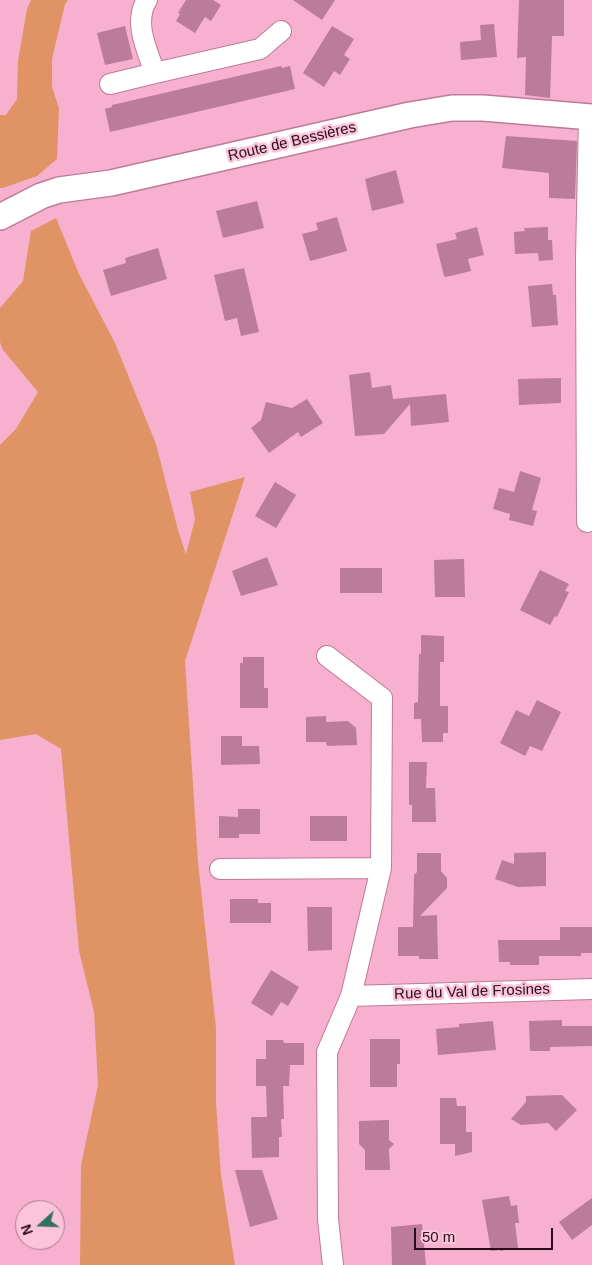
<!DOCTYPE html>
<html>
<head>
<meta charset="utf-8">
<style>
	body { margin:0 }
	#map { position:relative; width:592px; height:1265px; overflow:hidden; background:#f7b1cf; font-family:Arial,sans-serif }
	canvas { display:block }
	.north { position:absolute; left:15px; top:1200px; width:50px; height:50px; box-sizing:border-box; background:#fcc3db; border:1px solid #a77b8e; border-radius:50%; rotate:250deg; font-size:14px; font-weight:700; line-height:20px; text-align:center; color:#270e1a }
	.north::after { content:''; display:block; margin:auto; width:18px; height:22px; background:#32715f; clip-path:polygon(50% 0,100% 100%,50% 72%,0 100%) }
	.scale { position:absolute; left:414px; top:1228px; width:139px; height:22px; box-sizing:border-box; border:2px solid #270e1a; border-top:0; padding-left:6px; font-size:15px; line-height:18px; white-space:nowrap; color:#270e1a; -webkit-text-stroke:4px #fcc3db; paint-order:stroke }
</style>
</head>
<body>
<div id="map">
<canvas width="592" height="1265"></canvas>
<div class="north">N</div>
<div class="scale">50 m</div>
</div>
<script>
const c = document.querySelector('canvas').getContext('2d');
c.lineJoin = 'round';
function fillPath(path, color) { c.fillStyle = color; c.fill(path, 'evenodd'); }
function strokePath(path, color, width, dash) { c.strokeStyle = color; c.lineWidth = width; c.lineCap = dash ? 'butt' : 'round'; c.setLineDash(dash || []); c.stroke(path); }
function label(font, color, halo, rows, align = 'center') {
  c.font = font + ' Arial,sans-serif'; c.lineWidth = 5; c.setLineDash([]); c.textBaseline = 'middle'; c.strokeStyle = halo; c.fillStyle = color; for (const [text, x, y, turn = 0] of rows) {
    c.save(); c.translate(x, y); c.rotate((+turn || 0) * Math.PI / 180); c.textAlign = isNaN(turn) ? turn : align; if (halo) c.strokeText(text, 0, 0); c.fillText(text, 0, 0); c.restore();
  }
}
const green = new Path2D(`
	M 31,0 L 68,0 L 65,4 L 52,59 L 52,87 L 59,108 L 57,159 L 37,176 L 3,188 L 0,188 L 0,115 L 6,115 L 17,99 L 18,61 L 27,9 Z
	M 56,218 L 79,274 L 115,343 L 156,444 L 178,530 L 186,554 L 195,519 L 190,492 L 245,477 L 185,661 L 198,862 L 216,1028 L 216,1103 L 221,1175 L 235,1265 L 80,1265 L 81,1165 L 98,1085 L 94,1012 L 79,951 L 61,749 L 36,734 L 0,740 L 0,445 L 16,429 L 38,392 L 3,350 L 0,342 L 0,308 L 23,281 L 31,231 Z`);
const building = new Path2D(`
	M 186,0 L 213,0 L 221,5 L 211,21 L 205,17 L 195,33 L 176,21 L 180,14 L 178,13 Z
	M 293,0 L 335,0 L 322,20 Z
	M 519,0 L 564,0 L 564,36 L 552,36 L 550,98 L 525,95 L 526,57 L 517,58 Z
	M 494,24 L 497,57 L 461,60 L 460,42 L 481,40 L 480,25 Z
	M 125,26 L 133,59 L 105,65 L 97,33 Z
	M 332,26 L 354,39 L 344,55 L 350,59 L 340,75 L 334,71 L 324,87 L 303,73 Z
	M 281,66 L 282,68 L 290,66 L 295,89 L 110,132 L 105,109 L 112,107 L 112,105 Z
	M 506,136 L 577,141 L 575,199 L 549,198 L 549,173 L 502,168 Z
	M 396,170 L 404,203 L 372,211 L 365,179 Z
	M 257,201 L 264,228 L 223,238 L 216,211 Z
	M 337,217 L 347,251 L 310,261 L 302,234 L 318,230 L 316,223 Z
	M 477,227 L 484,255 L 468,259 L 471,271 L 446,277 L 444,276 L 436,244 L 457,239 L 455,233 Z
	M 548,227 L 548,240 L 552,240 L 553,260 L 539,261 L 538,253 L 515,254 L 514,232 L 525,231 L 524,228 Z
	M 158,248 L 167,279 L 111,296 L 103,270 L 126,263 L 125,258 Z
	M 244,268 L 259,332 L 241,336 L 237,318 L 225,321 L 214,275 Z
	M 552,284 L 553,295 L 556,295 L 558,325 L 532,327 L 528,286 Z
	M 370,372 L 372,388 L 391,385 L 393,399 L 446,394 L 449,422 L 411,426 L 410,404 L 384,434 L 355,436 L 349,375 Z
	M 561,378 L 561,403 L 519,405 L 518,379 Z
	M 307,399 L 323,423 L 301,437 L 298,432 L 269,453 L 251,428 L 261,420 L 266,402 L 292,408 Z
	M 520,471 L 541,478 L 532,510 L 537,511 L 533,526 L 509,520 L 510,514 L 493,509 L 499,488 L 514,492 Z
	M 275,482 L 296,495 L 276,528 L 255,516 Z
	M 267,557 L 278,585 L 241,596 L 232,571 Z
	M 464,559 L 465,597 L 435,597 L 434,560 Z
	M 340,568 L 382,568 L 382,593 L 340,593 Z
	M 540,570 L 569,584 L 565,591 L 569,592 L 557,617 L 555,616 L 550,625 L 520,610 Z
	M 421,635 L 444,636 L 444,662 L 440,662 L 440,706 L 448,706 L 448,733 L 443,733 L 443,742 L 422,742 L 421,719 L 414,719 L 414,703 L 418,702 L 419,654 L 421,654 Z
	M 243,657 L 264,657 L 264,688 L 268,688 L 268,708 L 240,708 L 240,663 L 243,663 Z
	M 537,700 L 561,712 L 542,751 L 530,746 L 525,756 L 500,743 L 516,710 L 529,716 Z
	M 326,716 L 326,722 L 348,721 L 356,728 L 357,745 L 327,746 L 326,742 L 306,742 L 306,717 Z
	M 221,736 L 242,736 L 242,746 L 259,746 L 260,764 L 221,765 Z
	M 409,762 L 427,762 L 426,788 L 435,788 L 436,822 L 412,822 L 412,805 L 409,805 Z
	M 238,809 L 260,809 L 260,834 L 239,834 L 239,838 L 219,838 L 219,816 L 238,817 Z
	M 310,816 L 347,816 L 347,841 L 310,841 Z
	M 546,852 L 546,886 L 518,887 L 495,879 L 502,860 L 514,864 L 514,853 Z
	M 417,853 L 441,853 L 441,871 L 447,878 L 447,888 L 420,916 L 437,915 L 438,959 L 419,959 L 419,956 L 398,956 L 398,927 L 413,927 L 414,875 L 417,872 Z
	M 230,899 L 258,899 L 258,903 L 271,903 L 271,923 L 230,923 Z
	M 307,907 L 332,907 L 332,950 L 308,951 Z
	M 560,927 L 592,927 L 592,953 L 581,953 L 581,956 L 539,956 L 539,965 L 510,965 L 510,962 L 499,962 L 498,940 L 560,940 Z
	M 271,970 L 299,987 L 288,1006 L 281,1002 L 272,1016 L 251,1003 Z
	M 562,1020 L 562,1026 L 592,1026 L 592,1046 L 550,1047 L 550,1051 L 530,1051 L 529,1021 Z
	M 493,1021 L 496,1050 L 438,1055 L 436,1029 L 459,1027 L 459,1024 Z
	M 370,1039 L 400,1039 L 400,1064 L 397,1064 L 397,1087 L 370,1087 Z
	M 266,1040 L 283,1040 L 284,1043 L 304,1043 L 304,1065 L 290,1065 L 289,1086 L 283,1086 L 284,1119 L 281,1119 L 282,1137 L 279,1137 L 279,1157 L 252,1158 L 251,1117 L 267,1117 L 266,1086 L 256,1086 L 256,1059 L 266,1059 Z
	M 562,1095 L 577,1110 L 556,1131 L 548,1123 L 521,1125 L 511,1119 L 526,1102 L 526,1096 Z
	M 440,1098 L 456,1098 L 457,1106 L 466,1106 L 466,1132 L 472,1132 L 472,1152 L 455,1156 L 455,1144 L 440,1144 Z
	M 389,1120 L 389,1140 L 394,1144 L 389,1149 L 390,1170 L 365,1170 L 365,1150 L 359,1144 L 359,1121 Z
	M 235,1170 L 262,1170 L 278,1219 L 250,1227 Z
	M 509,1196 L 511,1206 L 517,1205 L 519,1223 L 515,1223 L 518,1248 L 500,1251 L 500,1250 L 491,1251 L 482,1200 Z
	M 592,1198 L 592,1225 L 572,1240 L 559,1222 Z
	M 422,1224 L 426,1265 L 392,1265 L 391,1227 Z`);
const minor = new Path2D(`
	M 147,0 C 133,22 147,50 155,73
	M 110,84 L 155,73 L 260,49 L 281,31
	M 587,522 L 586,258 L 589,117
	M 327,656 L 382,698 L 381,868 L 351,996 L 327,1052 L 328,1219 L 333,1265
	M 220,869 L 381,868
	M 351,996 L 592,989`);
const major = new Path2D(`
	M 0,217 L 41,196 L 59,190 L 111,183 L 410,115 L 452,108 L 483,108 L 592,117`);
const streetNames = [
	["Route de Bessières",292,142,-13],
	["Rue du Val de Frosines",472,992,-2]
];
fillPath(green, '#e09465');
fillPath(building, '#bc7b98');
strokePath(minor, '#bd7b98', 22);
strokePath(major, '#bd7b98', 28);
strokePath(minor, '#fff', 20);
strokePath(major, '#fff', 25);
label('15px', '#270e1a', '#fcc3db', streetNames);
</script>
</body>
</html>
